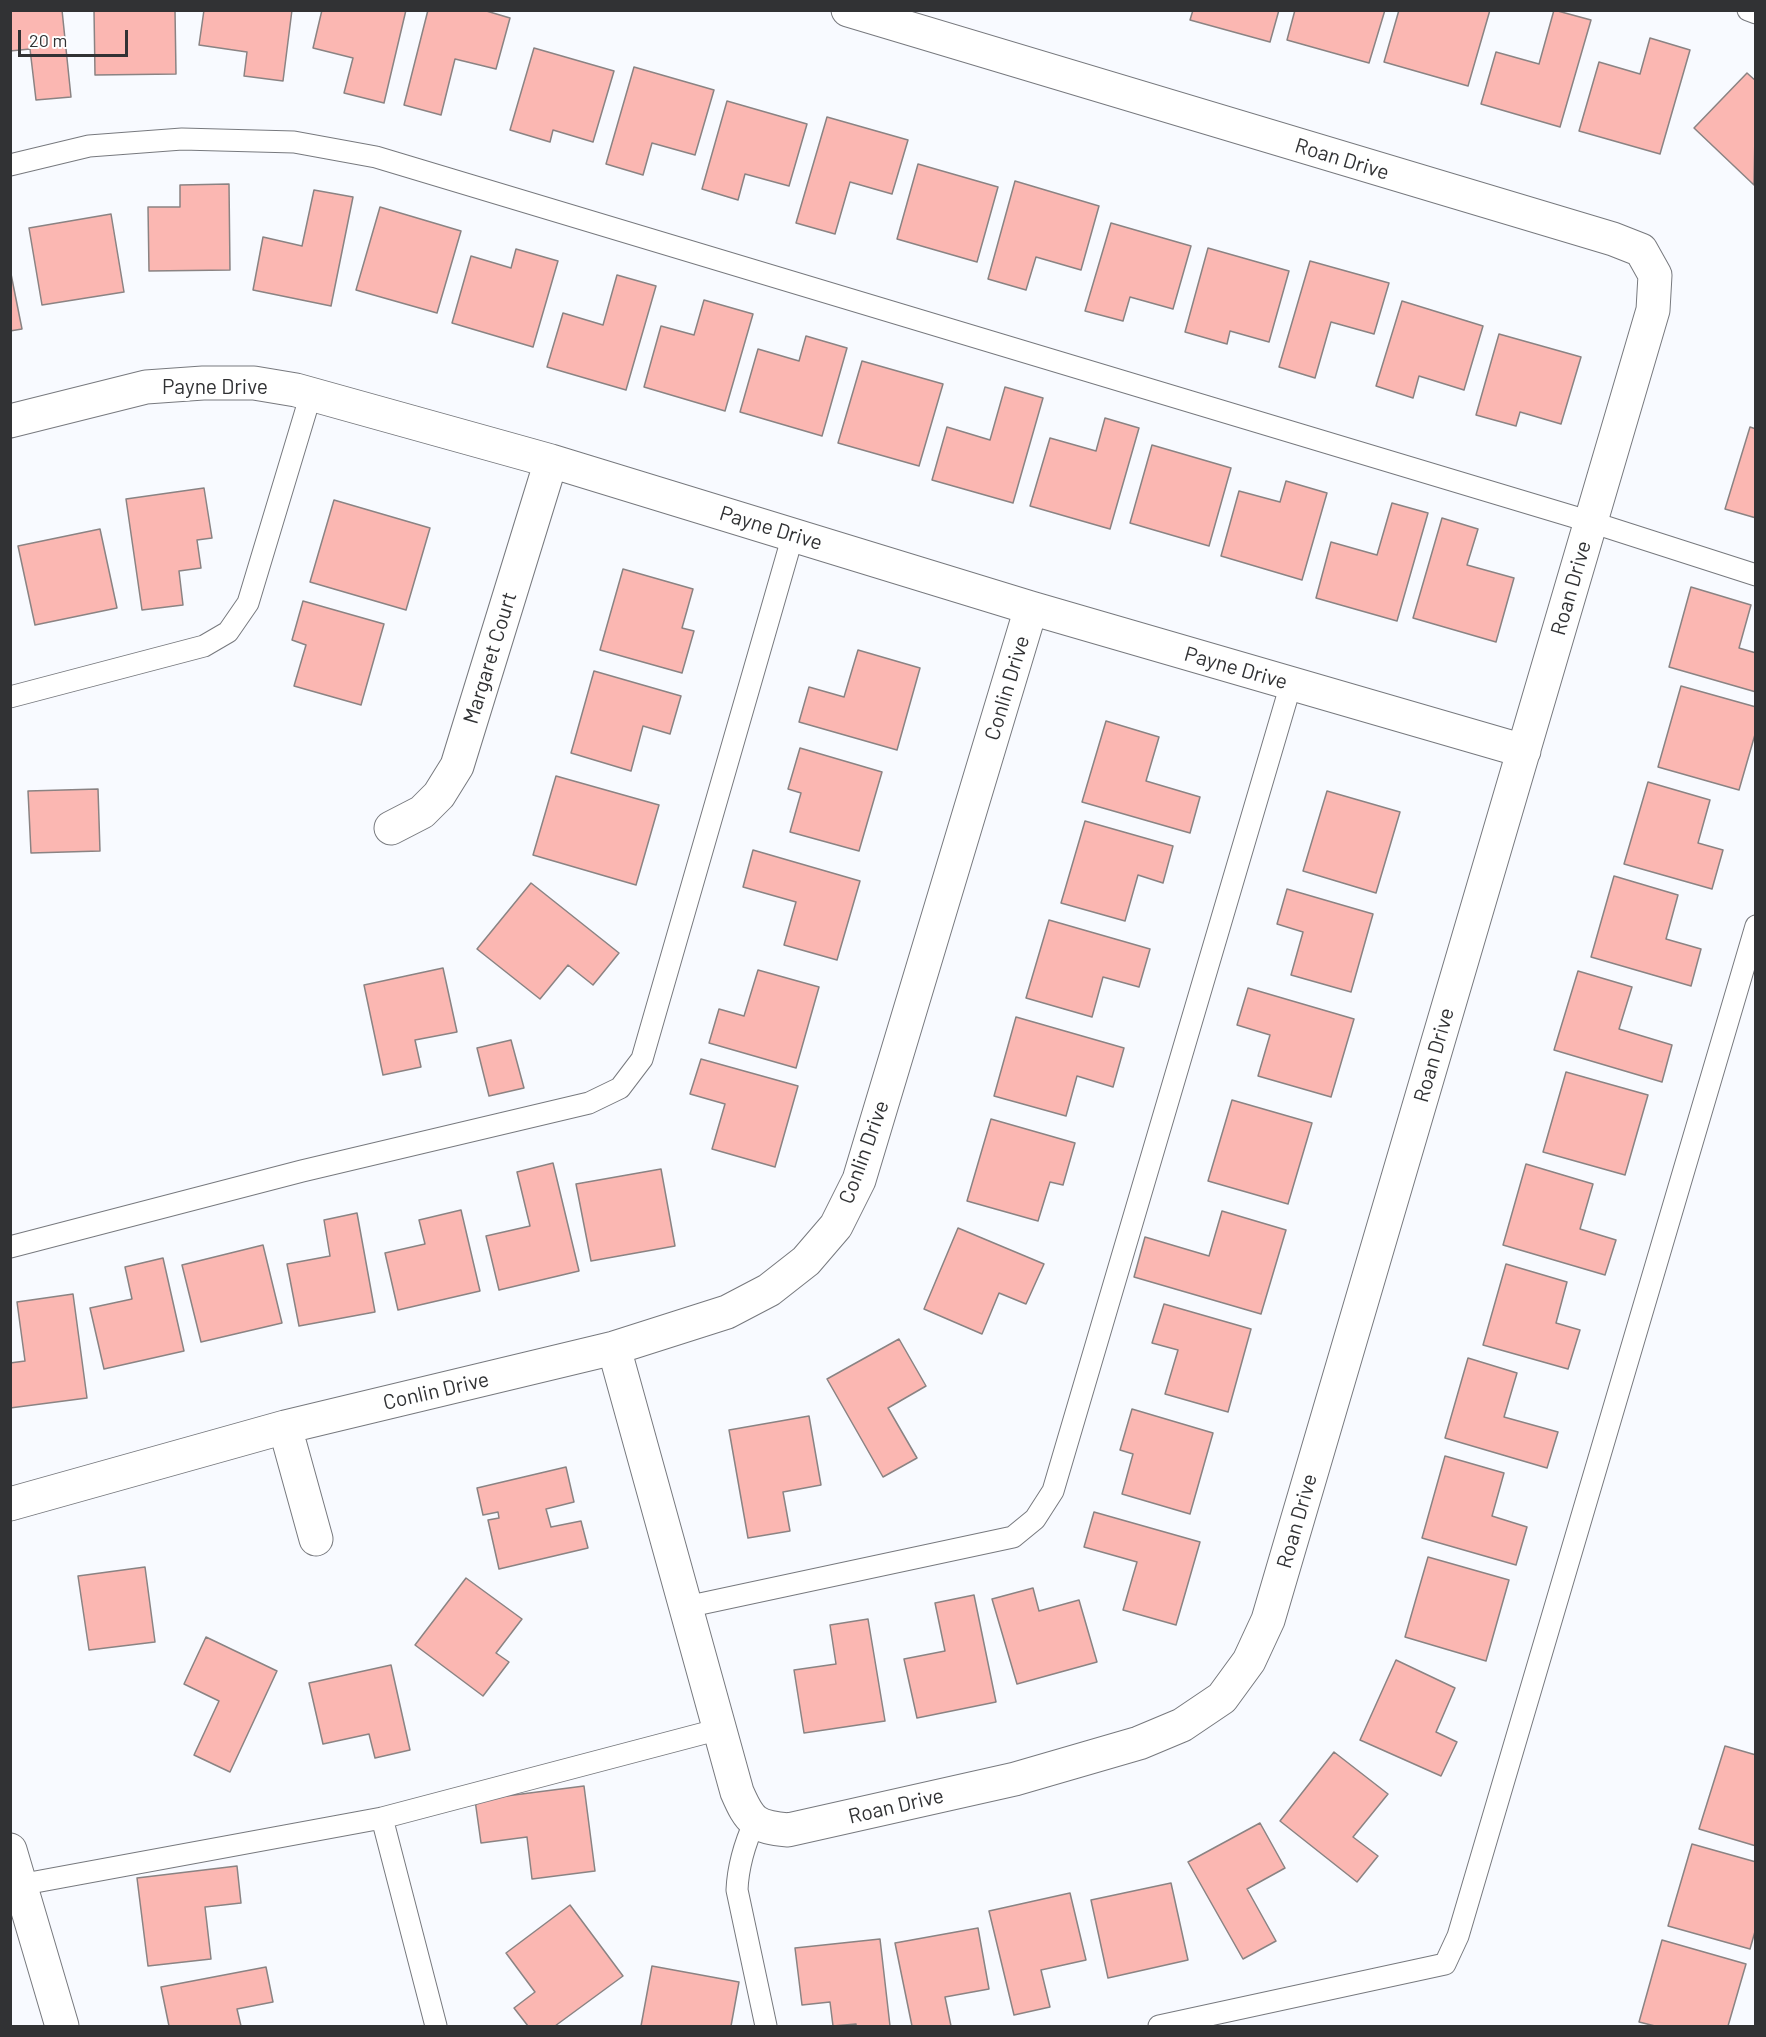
<!DOCTYPE html>
<html>
<head>
<meta charset="utf-8">
<style>
	body { margin:0 }
	#map { position:relative; width:1766px; height:2037px; overflow:hidden; background:#f8faff; font-family:Barlow,sans-serif }
	canvas { display:block }
	.frame { position:absolute; inset:0; border:12px solid #313234; pointer-events:none }
	.scale { position:absolute; left:18px; top:30px; width:110px; height:27px; box-sizing:border-box; border:3px solid #313234; border-top:0; padding-left:8px; font-size:18px; line-height:21px; white-space:nowrap; color:#313234; -webkit-text-stroke:4px #fff; paint-order:stroke }
</style>
</head>
<body>
<div id="map">
<canvas width="1766" height="2037"></canvas>
<div class="frame"></div>
<div class="scale">20 m</div>
</div>
<script>
const c = document.querySelector('canvas').getContext('2d');
c.lineJoin = 'round';
function fillPath(path, color) { c.fillStyle = color; c.fill(path, 'evenodd'); }
function strokePath(path, color, width, dash) { c.strokeStyle = color; c.lineWidth = width; c.lineCap = dash ? 'butt' : 'round'; c.setLineDash(dash || []); c.stroke(path); }
function label(font, color, halo, rows, align = 'center') {
  c.font = font + ' Barlow,sans-serif'; c.lineWidth = 6; c.setLineDash([]); c.textBaseline = 'middle'; c.strokeStyle = halo; c.fillStyle = color; for (const [text, x, y, turn = 0] of rows) {
    c.save(); c.translate(x, y); c.rotate((+turn || 0) * Math.PI / 180); c.textAlign = isNaN(turn) ? turn : align; if (halo) c.strokeText(text, 0, 0); c.fillText(text, 0, 0); c.restore();
  }
}
const building = new Path2D(`
	M 10,10 L 62,10 L 71,97 L 36,100 L 30,49 L 10,51 Z
	M 94,10 L 175,10 L 176,74 L 95,75 Z
	M 204,10 L 292,10 L 283,81 L 244,76 L 247,52 L 199,45 Z
	M 322,10 L 406,10 L 384,103 L 344,93 L 353,58 L 313,48 Z
	M 428,10 L 483,10 L 510,18 L 496,69 L 455,59 L 441,115 L 404,105 Z
	M 1193,10 L 1279,10 L 1270,42 L 1190,20 Z
	M 1295,10 L 1385,10 L 1369,63 L 1287,40 Z
	M 1399,10 L 1490,10 L 1468,86 L 1384,62 Z
	M 1554,10 L 1591,20 L 1560,127 L 1481,104 L 1496,52 L 1539,64 Z
	M 1650,38 L 1690,50 L 1660,154 L 1579,131 L 1599,62 L 1640,74 Z
	M 534,48 L 614,71 L 593,142 L 553,130 L 550,142 L 510,130 Z
	M 634,67 L 714,90 L 695,155 L 652,143 L 643,175 L 606,164 Z
	M 1747,73 L 1756,81 L 1754,185 L 1694,128 Z
	M 727,101 L 807,124 L 789,186 L 745,174 L 738,200 L 702,189 Z
	M 827,117 L 908,140 L 892,194 L 850,182 L 835,234 L 796,223 Z
	M 918,164 L 998,187 L 977,262 L 897,239 Z
	M 1015,181 L 1099,206 L 1081,270 L 1036,257 L 1026,290 L 988,279 Z
	M 229,184 L 230,270 L 149,271 L 148,207 L 180,207 L 180,185 Z
	M 314,190 L 353,197 L 331,306 L 253,290 L 263,237 L 302,246 Z
	M 380,207 L 461,231 L 437,313 L 356,290 Z
	M 111,214 L 124,292 L 42,305 L 29,228 Z
	M 1111,223 L 1191,246 L 1173,309 L 1130,297 L 1123,321 L 1085,311 Z
	M 1208,248 L 1289,271 L 1269,342 L 1230,331 L 1227,344 L 1185,332 Z
	M 516,249 L 558,261 L 533,347 L 452,323 L 471,256 L 511,268 Z
	M 1310,261 L 1389,283 L 1374,334 L 1331,322 L 1315,378 L 1279,367 Z
	M 10,269 L 22,329 L 10,331 Z
	M 617,275 L 656,286 L 626,390 L 547,367 L 563,313 L 603,325 Z
	M 704,300 L 753,314 L 725,411 L 644,387 L 661,326 L 694,335 Z
	M 1402,301 L 1483,326 L 1464,390 L 1419,376 L 1413,398 L 1376,386 Z
	M 1499,334 L 1581,357 L 1561,424 L 1520,412 L 1516,426 L 1476,415 Z
	M 806,336 L 847,348 L 822,436 L 740,412 L 758,349 L 799,361 Z
	M 862,361 L 943,384 L 919,466 L 838,443 Z
	M 1005,387 L 1043,398 L 1013,503 L 932,480 L 947,427 L 990,440 Z
	M 1105,418 L 1139,428 L 1110,529 L 1030,506 L 1050,438 L 1096,451 Z
	M 1750,427 L 1756,429 L 1756,518 L 1725,509 Z
	M 1152,445 L 1231,468 L 1209,546 L 1130,523 Z
	M 1286,481 L 1327,493 L 1302,580 L 1221,556 L 1239,491 L 1280,502 Z
	M 204,488 L 212,538 L 197,540 L 201,568 L 179,571 L 183,605 L 142,610 L 126,499 Z
	M 334,500 L 430,528 L 406,610 L 310,582 Z
	M 1392,503 L 1428,513 L 1397,621 L 1316,598 L 1331,542 L 1377,555 Z
	M 1442,518 L 1478,529 L 1467,565 L 1514,578 L 1496,642 L 1413,618 Z
	M 100,529 L 117,608 L 35,625 L 18,546 Z
	M 623,569 L 693,589 L 682,628 L 694,631 L 682,673 L 600,650 Z
	M 1691,587 L 1751,605 L 1739,648 L 1756,653 L 1756,692 L 1669,667 Z
	M 303,601 L 384,624 L 361,705 L 294,686 L 306,645 L 292,640 Z
	M 858,650 L 920,668 L 897,750 L 799,722 L 809,687 L 844,697 Z
	M 594,671 L 681,696 L 670,734 L 643,726 L 631,771 L 571,753 Z
	M 1681,686 L 1756,707 L 1756,731 L 1739,790 L 1658,767 Z
	M 1106,721 L 1159,737 L 1146,781 L 1200,797 L 1190,833 L 1082,802 Z
	M 800,748 L 882,772 L 859,851 L 790,832 L 801,793 L 788,789 Z
	M 556,776 L 659,805 L 636,885 L 533,855 Z
	M 1648,782 L 1710,800 L 1698,843 L 1723,850 L 1712,889 L 1624,864 Z
	M 98,789 L 100,851 L 31,853 L 28,791 Z
	M 1327,791 L 1400,812 L 1376,893 L 1303,871 Z
	M 1085,821 L 1173,846 L 1163,883 L 1138,875 L 1125,921 L 1061,903 Z
	M 753,850 L 860,881 L 837,960 L 784,945 L 796,902 L 743,887 Z
	M 1614,876 L 1678,895 L 1666,939 L 1701,949 L 1691,986 L 1591,957 Z
	M 531,883 L 619,953 L 593,985 L 568,965 L 540,999 L 477,949 Z
	M 1287,889 L 1373,914 L 1351,992 L 1291,975 L 1303,932 L 1277,924 Z
	M 1049,920 L 1150,949 L 1139,987 L 1103,977 L 1092,1017 L 1026,998 Z
	M 443,968 L 457,1032 L 415,1040 L 421,1067 L 383,1075 L 364,985 Z
	M 758,970 L 819,987 L 796,1068 L 709,1043 L 719,1009 L 744,1016 Z
	M 1578,971 L 1632,987 L 1619,1029 L 1672,1045 L 1662,1082 L 1554,1050 Z
	M 1248,988 L 1354,1019 L 1331,1097 L 1258,1076 L 1270,1035 L 1237,1025 Z
	M 1016,1017 L 1124,1048 L 1113,1087 L 1077,1076 L 1066,1116 L 994,1096 Z
	M 511,1040 L 524,1088 L 489,1096 L 477,1048 Z
	M 701,1059 L 798,1086 L 775,1167 L 712,1149 L 725,1104 L 690,1094 Z
	M 1566,1072 L 1648,1095 L 1625,1175 L 1543,1152 Z
	M 1232,1100 L 1312,1123 L 1288,1204 L 1208,1181 Z
	M 991,1119 L 1075,1143 L 1063,1185 L 1050,1182 L 1038,1221 L 967,1201 Z
	M 553,1163 L 579,1271 L 499,1290 L 486,1236 L 530,1226 L 517,1172 Z
	M 1526,1164 L 1593,1184 L 1580,1229 L 1616,1240 L 1605,1275 L 1503,1245 Z
	M 661,1169 L 675,1246 L 591,1261 L 576,1184 Z
	M 461,1210 L 480,1291 L 398,1310 L 385,1253 L 425,1244 L 419,1220 Z
	M 1222,1211 L 1286,1230 L 1261,1314 L 1134,1277 L 1145,1237 L 1209,1256 Z
	M 357,1213 L 375,1312 L 299,1326 L 287,1264 L 330,1256 L 324,1220 Z
	M 958,1228 L 1044,1264 L 1026,1304 L 999,1293 L 982,1334 L 924,1309 Z
	M 263,1245 L 282,1323 L 201,1342 L 182,1265 Z
	M 163,1258 L 184,1351 L 104,1369 L 90,1308 L 132,1299 L 125,1267 Z
	M 1506,1264 L 1567,1282 L 1556,1323 L 1580,1330 L 1568,1369 L 1483,1345 Z
	M 73,1294 L 87,1398 L 10,1408 L 10,1363 L 25,1361 L 17,1302 Z
	M 1164,1304 L 1251,1329 L 1228,1412 L 1165,1394 L 1178,1350 L 1152,1343 Z
	M 899,1339 L 926,1386 L 888,1408 L 917,1458 L 883,1477 L 827,1379 Z
	M 1468,1358 L 1517,1373 L 1504,1417 L 1558,1432 L 1547,1468 L 1445,1438 Z
	M 1132,1409 L 1213,1433 L 1190,1514 L 1122,1494 L 1133,1454 L 1120,1450 Z
	M 809,1416 L 821,1485 L 783,1492 L 790,1531 L 748,1538 L 729,1430 Z
	M 1445,1456 L 1504,1473 L 1492,1516 L 1527,1527 L 1516,1565 L 1422,1538 Z
	M 566,1467 L 574,1502 L 546,1509 L 551,1527 L 581,1521 L 588,1548 L 499,1569 L 488,1520 L 499,1518 L 498,1512 L 483,1515 L 477,1488 Z
	M 1094,1512 L 1200,1542 L 1176,1625 L 1123,1610 L 1137,1562 L 1084,1547 Z
	M 1428,1557 L 1509,1580 L 1486,1661 L 1405,1637 Z
	M 145,1567 L 155,1642 L 89,1650 L 78,1576 Z
	M 466,1578 L 522,1619 L 496,1653 L 509,1662 L 483,1696 L 415,1645 Z
	M 1033,1588 L 1039,1611 L 1079,1600 L 1097,1662 L 1017,1684 L 992,1599 Z
	M 974,1595 L 996,1702 L 917,1718 L 904,1659 L 945,1651 L 935,1603 Z
	M 868,1619 L 885,1721 L 804,1733 L 794,1670 L 836,1664 L 830,1625 Z
	M 206,1637 L 277,1671 L 230,1772 L 194,1755 L 219,1701 L 184,1684 Z
	M 1396,1660 L 1455,1688 L 1436,1732 L 1457,1742 L 1441,1776 L 1360,1740 Z
	M 391,1665 L 410,1750 L 375,1758 L 369,1734 L 323,1744 L 309,1683 Z
	M 1725,1746 L 1756,1755 L 1756,1846 L 1699,1829 Z
	M 1334,1752 L 1388,1794 L 1353,1837 L 1378,1856 L 1357,1882 L 1280,1821 Z
	M 584,1786 L 595,1871 L 532,1879 L 527,1837 L 481,1843 L 475,1800 Z
	M 1260,1823 L 1285,1868 L 1247,1889 L 1276,1941 L 1243,1959 L 1188,1862 Z
	M 1692,1844 L 1756,1862 L 1756,1928 L 1750,1949 L 1668,1926 Z
	M 237,1866 L 241,1903 L 205,1907 L 211,1959 L 148,1966 L 137,1878 Z
	M 1171,1883 L 1188,1960 L 1108,1978 L 1091,1900 Z
	M 1070,1893 L 1086,1960 L 1041,1970 L 1050,2007 L 1014,2015 L 989,1911 Z
	M 570,1905 L 623,1976 L 555,2026 L 528,2026 L 514,2008 L 535,1992 L 506,1953 Z
	M 978,1928 L 989,1989 L 945,1997 L 951,2026 L 912,2026 L 895,1943 Z
	M 880,1939 L 890,2026 L 856,2026 L 856,2024 L 833,2026 L 830,2002 L 802,2005 L 795,1948 Z
	M 1662,1940 L 1746,1964 L 1728,2026 L 1655,2026 L 1639,2022 Z
	M 652,1966 L 739,1982 L 731,2026 L 641,2026 Z
	M 266,1967 L 273,2002 L 237,2009 L 241,2026 L 169,2026 L 161,1987 Z`);
const lane = new Path2D(`
	M 1748,10 L 1756,13
	M 10,165 L 89,146 L 182,139 L 294,142 L 376,157 L 1591,522 L 1756,575
	M 10,697 L 204,646 L 228,632 L 248,603 L 311,394
	M 10,1247 L 302,1171 L 589,1103 L 620,1088 L 642,1059 L 793,535
	M 686,1607 L 1013,1537 L 1035,1519 L 1053,1491 L 1291,684
	M 382,1818 L 436,2026
	M 755,1821 C 745,1843 738,1866 737,1890 L 766,2026
	M 19,1885 L 382,1818 L 720,1729
	M 1159,2026 L 1445,1964 L 1458,1936 L 1756,926`);
const street = new Path2D(`
	M 10,421 L 146,387 L 203,383 L 254,383 L 296,390 L 551,461 L 1031,608 L 1524,751
	M 391,828 L 422,812 L 439,795 L 457,766 L 551,461
	M 614,1348 L 737,1792 C 750,1822 755,1827 788,1830 L 1015,1779 L 1139,1743 L 1182,1725 L 1222,1698 L 1249,1661 L 1268,1620 L 1653,310 L 1655,275 L 1641,250 L 1613,239 L 848,10
	M 285,1427 L 316,1539
	M 10,1504 L 285,1427 L 614,1348 L 727,1312 L 769,1290 L 806,1261 L 836,1226 L 859,1180 L 1031,608`);
const secondary = new Path2D(`
	M 10,1850 L 62,2026`);
const streetNames = [
	["Roan Drive",1342,159,17],
	["Payne Drive",215,387],
	["Payne Drive",771,528,17],
	["Roan Drive",1571,588,-74],
	["Margaret Court",490,658,-73],
	["Payne Drive",1236,668,16],
	["Conlin Drive",1007,688,-73],
	["Roan Drive",1434,1055,-74],
	["Conlin Drive",864,1152,-70],
	["Conlin Drive",436,1391,-13],
	["Roan Drive",1297,1521,-74],
	["Roan Drive",896,1806,-13]
];
fillPath(building, '#fbb7b2');
strokePath(building, '#8a8383', 1.5);
strokePath(lane, '#77797e', 23);
strokePath(street, '#77797e', 35);
strokePath(secondary, '#77797e', 35);
strokePath(lane, '#fff', 21);
strokePath(street, '#fff', 33);
strokePath(secondary, '#fff', 33);
label('21px', '#313234', '#fff', streetNames);
</script>
</body>
</html>
